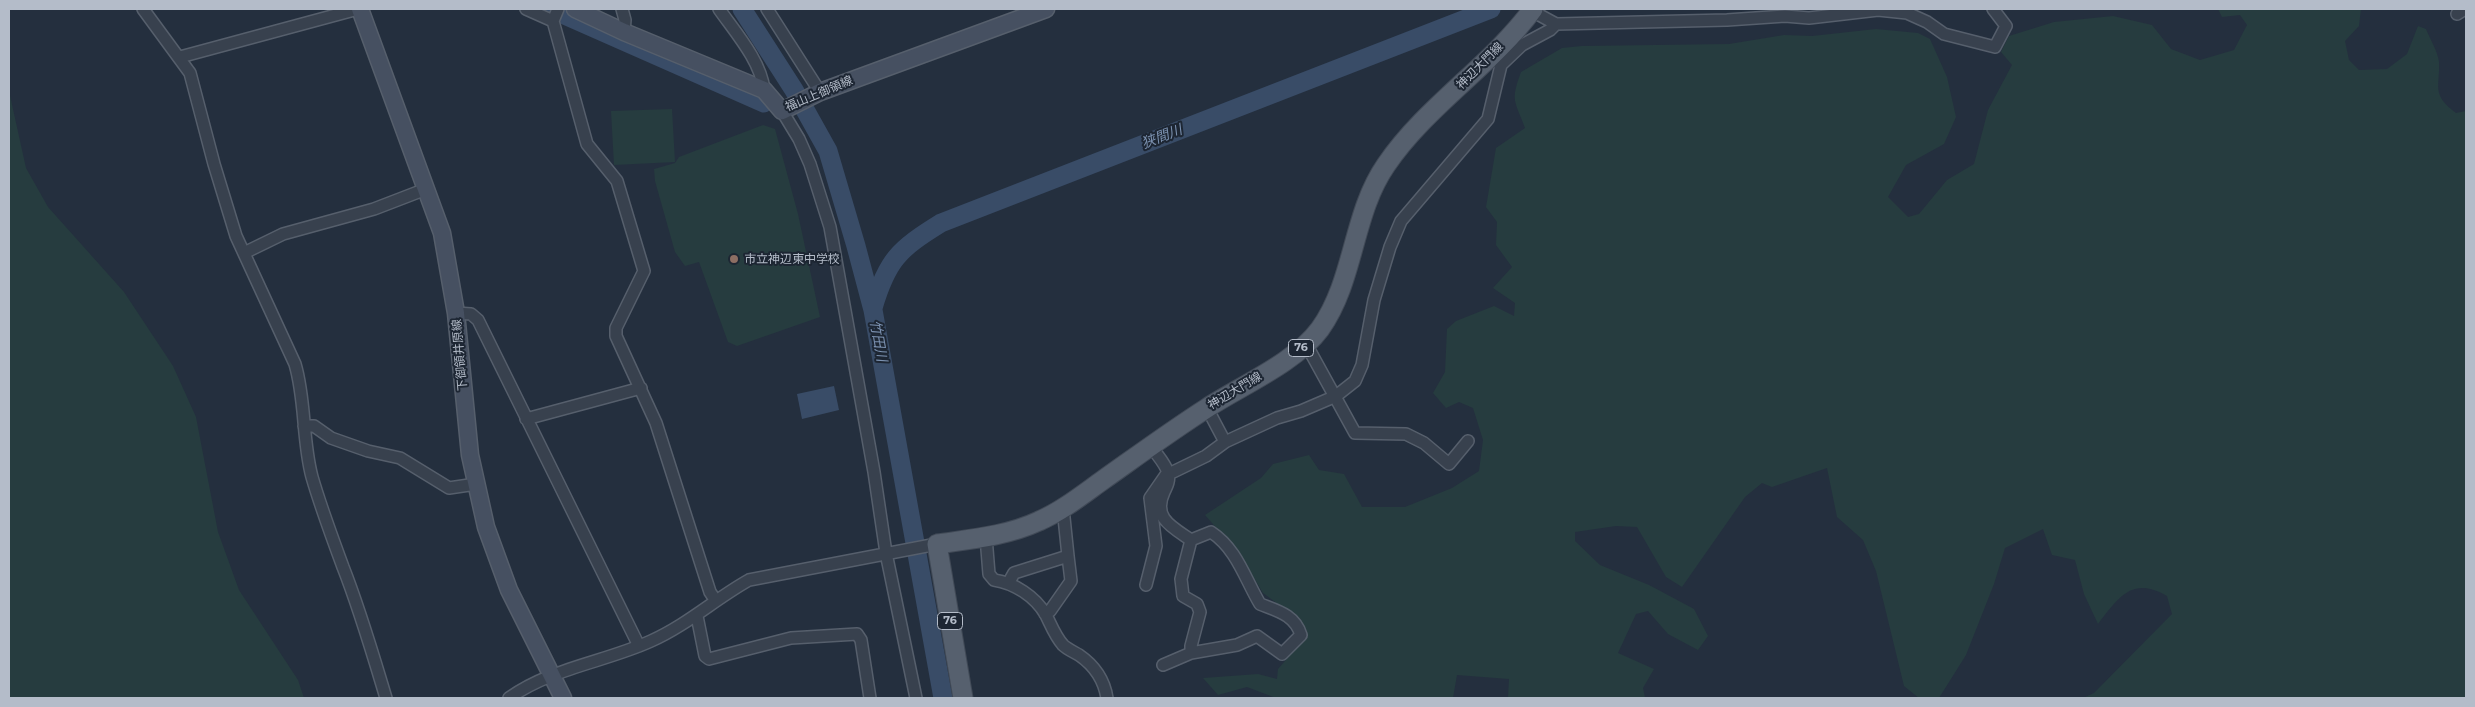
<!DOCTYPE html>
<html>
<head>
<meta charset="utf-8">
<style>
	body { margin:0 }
	#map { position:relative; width:2475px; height:707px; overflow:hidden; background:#242f3e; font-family:Montserrat,sans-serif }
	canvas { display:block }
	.frame { position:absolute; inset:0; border:10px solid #b4bcc9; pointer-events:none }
</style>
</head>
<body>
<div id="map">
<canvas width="2475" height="707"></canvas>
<div class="frame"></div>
</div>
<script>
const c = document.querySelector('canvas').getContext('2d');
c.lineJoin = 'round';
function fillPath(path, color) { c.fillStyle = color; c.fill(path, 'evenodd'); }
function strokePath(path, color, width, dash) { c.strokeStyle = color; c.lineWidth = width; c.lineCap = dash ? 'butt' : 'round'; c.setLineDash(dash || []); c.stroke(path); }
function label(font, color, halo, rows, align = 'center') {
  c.font = font + ' Montserrat,"Noto Sans JP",sans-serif'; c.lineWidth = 4; c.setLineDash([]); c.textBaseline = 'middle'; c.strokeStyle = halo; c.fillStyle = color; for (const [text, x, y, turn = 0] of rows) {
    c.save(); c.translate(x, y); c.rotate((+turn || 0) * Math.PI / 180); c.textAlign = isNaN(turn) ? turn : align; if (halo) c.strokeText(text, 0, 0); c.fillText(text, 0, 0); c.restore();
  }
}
const green = new Path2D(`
	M 2218,9 L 2361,9 L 2359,26 L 2345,41 L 2349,60 L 2359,70 L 2387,69 L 2407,54 L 2418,26 L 2426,29 C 2430,39 2438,52 2439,62 C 2440,88 2431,94 2456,113 L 2466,111 L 2466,698 L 2083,698 L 2094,693 L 2172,614 L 2167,596 C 2132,576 2119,597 2098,624 L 2084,594 L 2075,560 L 2052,555 L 2043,529 L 2005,548 L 1994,584 L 1966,655 L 1939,698 L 1919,698 L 1904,686 L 1876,571 L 1863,540 L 1837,517 L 1827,468 L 1772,487 L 1762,483 L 1745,497 L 1682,587 L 1666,577 L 1637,527 L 1616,526 L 1575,532 L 1575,541 L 1600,565 L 1649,585 L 1694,609 L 1708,636 L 1698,650 L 1668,634 L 1648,611 L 1636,614 L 1618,653 L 1654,669 L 1643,688 L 1645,698 L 1508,698 L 1509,679 L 1457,675 L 1453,698 L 1276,698 L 1247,687 L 1218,695 L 1203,678 L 1258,674 L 1277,679 L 1278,669 L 1306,637 L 1301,621 L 1263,593 L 1240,555 L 1205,515 L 1261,478 L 1273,464 L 1309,455 L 1319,470 L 1344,474 L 1362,507 L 1405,507 L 1452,488 L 1479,471 L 1483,440 L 1473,408 L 1459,402 L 1446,408 L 1433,393 L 1445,372 L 1447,329 L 1456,321 L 1494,306 L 1514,316 L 1515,303 L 1493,288 L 1512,267 L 1496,245 L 1497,222 L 1486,207 L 1496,148 L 1525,128 C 1515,100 1510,102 1521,72 L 1562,48 L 1582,46 L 1729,44 L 1784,35 L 1812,36 L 1876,29 L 1918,33 L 1930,39 L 1947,77 L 1956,117 L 1944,144 L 1906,165 L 1888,197 L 1908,217 L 1919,214 L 1947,180 L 1974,164 L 1988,110 L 2012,65 L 2001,52 L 2009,36 L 2054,22 L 2113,16 L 2152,25 L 2171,49 L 2200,60 L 2234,50 L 2247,25 L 2240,15 L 2222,17 Z
	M 9,91 L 26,168 L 48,207 L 124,292 L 173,366 L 196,417 L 218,532 L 239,590 L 298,680 L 304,698 L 9,698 Z
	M 672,109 L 675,162 L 614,165 L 611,111 Z
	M 763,125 L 775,129 L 798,214 L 820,317 L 737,346 L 728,342 L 699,262 L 685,266 L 675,252 L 655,181 L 654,169 L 675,163 L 679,157 Z`);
const water = new Path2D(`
	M 834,386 L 839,410 L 802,419 L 797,394 Z`);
const river = new Path2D(`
	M 551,9 L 764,103
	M 742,9 L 794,90 L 828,151 L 856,246 L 873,310 L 943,698
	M 873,308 C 887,260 899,249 941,223 L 1491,9`);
const minor = new Path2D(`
	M 143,9 L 190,73 L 214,164 L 236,236 L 295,364 C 306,401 302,440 312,477 C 321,508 332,537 343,567 C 360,610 373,655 386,698
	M 526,9 L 553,21
	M 558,9 L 553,21 L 587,144 L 617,181 L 644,271 L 616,328 L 616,336 L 656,423 L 710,592 L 716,601
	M 622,9 L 625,20 L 624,32
	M 719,9 C 735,32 761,61 764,90
	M 767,9 L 820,92
	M 1532,11 L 1556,24 L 1727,20 L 1785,16 L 1809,18 L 1878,10 L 1907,13 L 1927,22 L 1944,34 L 1995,47 L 2006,26 L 1993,9
	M 2457,14 L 2465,9
	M 180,57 L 358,9
	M 782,111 L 799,139 L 810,164 L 830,227 L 874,472 L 886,553 L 916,698
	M 244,253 L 283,234 L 374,209 L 426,189
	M 456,313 L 471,314 L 478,320 L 639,646
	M 1306,344 L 1355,433 L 1406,434 L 1424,443 L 1449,464 L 1468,441
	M 1207,408 L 1225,442
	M 526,419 L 641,388
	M 304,426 L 314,426 L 331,438 L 368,451 L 400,458 L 449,488 L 476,484
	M 1151,446 C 1156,454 1166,464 1168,473 C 1170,480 1167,486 1164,492 C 1152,518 1172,527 1191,540 L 1181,579 L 1183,596 L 1197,604 L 1200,612 L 1191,646 L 1191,653
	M 986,537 L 989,574 L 994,580 C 1014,583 1035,596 1046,615 C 1051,625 1055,636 1063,645 C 1067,649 1074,652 1079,655 C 1095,666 1104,679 1107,698
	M 1009,582 L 1014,573 L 1068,556 L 1063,508
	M 1146,585 L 1156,546 L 1150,498 L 1168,472 L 1173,472 L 1206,456 L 1225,442 L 1277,418 L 1301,411 L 1336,396 L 1355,381 L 1362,365 L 1374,300 L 1390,247 L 1401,221 L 1488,119 L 1501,65 L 1522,45 L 1550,30 L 1556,24
	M 1045,614 L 1050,611 L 1071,581 L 1068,556
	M 697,616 L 705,656 L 709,659 L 791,638 L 857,634 L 861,640 L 870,698
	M 1163,665 L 1191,653 L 1237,645 L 1257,636 L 1282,654 L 1301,635 C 1295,615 1278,611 1260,604 C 1245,579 1237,549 1211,532 L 1191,540
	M 509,698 C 551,668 605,662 651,641 C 687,625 715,599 749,580 L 937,544`);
const secondary = new Path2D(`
	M 360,9 L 442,233 L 456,313 L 470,455 L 486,527 L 509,590 L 563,698
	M 575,9 L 624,32 L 764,90 L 782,111 L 820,92 L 1046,9`);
const primary = new Path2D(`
	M 963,698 L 937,544 C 971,539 1007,536 1039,521 C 1062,511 1082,495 1103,480 C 1137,456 1171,431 1207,408 C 1242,385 1295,363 1320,329 C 1355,280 1352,214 1386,165 C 1426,106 1491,66 1533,9`);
const markers = [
	[734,259,5,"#8d6e63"]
];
const shields = [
	[1301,348,25],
	[950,621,25]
];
const shieldNames = [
	["76",1301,348],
	["76",950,621]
];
const streetNames = [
	["神辺大門線",1480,66,-45],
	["福山上御領線",819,94,-23],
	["下御領井原線",460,355,-95],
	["神辺大門線",1235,391,-31]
];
const poiNames = [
	["市立神辺東中学校",744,259]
];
const waterNames = [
	["狭間川",1162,137,-21],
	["竹田川",878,341,80]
];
fillPath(green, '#263c3f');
fillPath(water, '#394c67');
strokePath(river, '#394c67', 19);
strokePath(minor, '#565f6c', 14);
strokePath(secondary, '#565f6c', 19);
strokePath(primary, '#414a57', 21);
strokePath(minor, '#38414e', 11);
strokePath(secondary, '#465061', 16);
strokePath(primary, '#56606e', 19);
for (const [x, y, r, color] of markers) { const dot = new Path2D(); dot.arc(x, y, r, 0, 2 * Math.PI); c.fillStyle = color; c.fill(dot); strokePath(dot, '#1d2633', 2); }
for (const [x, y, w] of shields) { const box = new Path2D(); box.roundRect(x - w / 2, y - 8.5, w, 17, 4); c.fillStyle = '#1d2633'; c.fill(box); strokePath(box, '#b4bcc9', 1); }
label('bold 11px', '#b4bcc9', null, shieldNames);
label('12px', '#b4bcc9', '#1d2633', streetNames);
label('12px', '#b4bcc9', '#1d2633', poiNames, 'left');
label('italic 14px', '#7c92b1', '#1d2633', waterNames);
</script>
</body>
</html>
